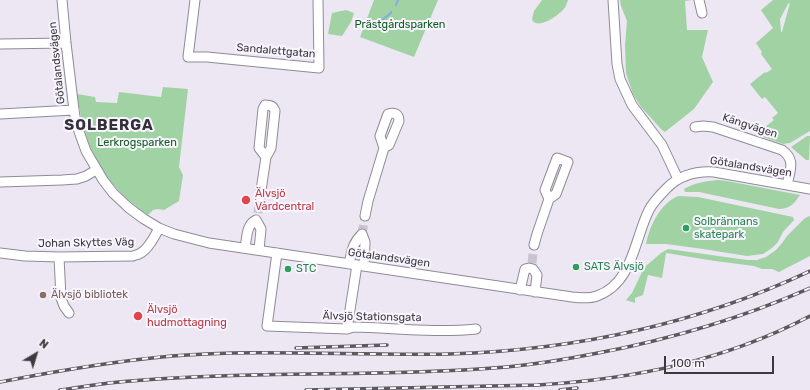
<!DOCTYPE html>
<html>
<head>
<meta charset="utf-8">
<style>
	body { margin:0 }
	#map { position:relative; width:810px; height:390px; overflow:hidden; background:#ece7f3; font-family:Rubik,sans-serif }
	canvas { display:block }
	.north { position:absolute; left:16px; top:334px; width:40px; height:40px; -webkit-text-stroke:3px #f8f5fe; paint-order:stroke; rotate:38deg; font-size:11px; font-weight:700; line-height:16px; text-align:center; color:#3b393d }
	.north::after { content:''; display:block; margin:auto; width:14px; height:18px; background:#3b393d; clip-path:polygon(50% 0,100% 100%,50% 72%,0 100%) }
	.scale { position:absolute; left:664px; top:356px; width:110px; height:18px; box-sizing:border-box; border:2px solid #3b393d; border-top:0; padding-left:5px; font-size:12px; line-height:14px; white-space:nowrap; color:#3b393d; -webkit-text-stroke:3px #f8f5fe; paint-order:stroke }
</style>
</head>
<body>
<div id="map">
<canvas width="810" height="390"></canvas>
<div class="north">N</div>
<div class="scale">100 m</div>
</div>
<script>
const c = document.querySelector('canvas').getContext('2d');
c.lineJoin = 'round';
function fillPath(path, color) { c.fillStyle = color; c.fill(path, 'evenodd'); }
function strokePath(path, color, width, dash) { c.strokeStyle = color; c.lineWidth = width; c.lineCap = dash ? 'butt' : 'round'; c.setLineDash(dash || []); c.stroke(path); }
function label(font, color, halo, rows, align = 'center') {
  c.font = font + ' Rubik,sans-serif'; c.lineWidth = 4; c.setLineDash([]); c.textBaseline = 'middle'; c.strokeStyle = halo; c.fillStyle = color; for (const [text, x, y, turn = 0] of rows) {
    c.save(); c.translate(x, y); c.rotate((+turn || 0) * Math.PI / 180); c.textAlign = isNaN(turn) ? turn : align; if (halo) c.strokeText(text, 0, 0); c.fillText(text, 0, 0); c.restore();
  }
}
const green = new Path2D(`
	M 374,0 L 438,0 L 414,57 L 360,37 Z
	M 542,0 L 568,0 C 568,1 566,5 566,6 C 562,13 544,26 536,23 C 534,22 533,22 532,19 L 534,11 Z
	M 620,0 L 692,0 L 685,1 L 687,30 L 708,30 L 702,57 L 713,82 L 694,109 L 665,132 L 662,130 L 641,107 L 633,94 L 626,73 L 625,45 L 627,21 L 621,6 Z
	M 773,0 L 810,0 L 810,131 L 790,143 L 783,144 L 763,137 L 765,127 L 774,120 L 772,118 L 778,113 L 765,97 L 762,99 L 750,84 L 765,72 L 766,73 L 772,69 L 761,54 L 762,52 L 756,43 L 773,28 L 761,10 ZM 790,3 L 782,32 L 781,32 L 780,19 L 788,4 Z
	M 346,10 L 354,13 L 351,22 L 342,36 L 328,34 L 332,13 Z
	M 163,87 L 188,89 L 179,167 L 183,175 L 179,201 L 164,210 L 158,209 L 153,210 L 148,215 C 102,183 85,149 77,94 L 95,97 L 96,102 L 117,103 L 119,92 L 161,97 Z
	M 807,136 L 810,136 L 809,160 L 806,160 L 791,147 Z
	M 718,180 L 727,181 L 800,195 C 794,204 789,209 779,209 L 699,192 L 685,192 L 684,189 C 694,183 706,181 718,180 Z
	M 678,196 L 698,197 L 793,217 L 794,220 L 783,232 L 778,242 L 772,248 L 763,254 L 747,256 L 703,249 L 666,244 L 646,244 C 650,225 660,204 678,196 Z
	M 810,216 L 810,256 L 779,272 L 772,269 L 762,269 L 754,266 L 715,261 L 666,253 L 662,278 L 648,275 L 643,295 L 635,298 L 635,303 L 626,300 L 632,293 L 642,272 L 646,266 L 661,253 L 668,249 L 747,260 L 757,260 L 766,257 L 776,250 L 782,243 L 787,236 L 805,218 Z`);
const stream = new Path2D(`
	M 396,5 L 398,0
	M 377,24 L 391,13 L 391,12`);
const streetTunnel = new Path2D(`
	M 258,213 L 260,197
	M 362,234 L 365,216
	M 532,263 L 534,245`);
const street = new Path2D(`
	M 62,0 L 66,43 L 74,110 L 76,123 L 86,151 L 103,180 L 113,193 L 129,208 L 144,219 L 159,228 L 174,234 L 209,243 L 572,297 C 580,298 589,299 597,296 C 633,283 634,240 649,210 C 653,202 660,195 667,188 C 680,175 696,171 714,172 L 810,189
	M 195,0 L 188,57 L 207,57 L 319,68 L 318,0
	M 613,0 L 617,64 L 620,79 L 632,105 L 662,145 L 678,179
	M 699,0 L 702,13
	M 0,44 L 66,43
	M 0,114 L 74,110
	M 695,127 L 703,126 L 713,127 L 782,150 C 796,160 790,170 787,185
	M 0,182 L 62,180 L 77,179 L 86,176 L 96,170
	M 260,197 L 266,157 L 271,148 L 275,111 C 273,106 271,105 265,105 L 263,109 L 259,148 L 266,157
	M 365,216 L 368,201 L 384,148 L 389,145 L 399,121 C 399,114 395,112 388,114 L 380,136 L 384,148
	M 534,245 L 537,234 L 549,199 L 556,194 L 568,162 L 557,158 L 545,190 L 549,199
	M 245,248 C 247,238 246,225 256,220 L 261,229 L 259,250
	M 0,253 L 25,256 L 59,257 L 133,256 C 135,255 137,255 139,254 C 148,250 155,236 159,228
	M 277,253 L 267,326 L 347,329 L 354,327 C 395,328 436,333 476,329
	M 59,257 L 61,298 L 64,306 L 69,313
	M 349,264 C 352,251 352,244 362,234 L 365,242 L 364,266
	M 520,290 L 525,269 L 529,268 L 533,269 L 537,275 L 535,292
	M 347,329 L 357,265`);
const rail = new Path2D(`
	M 296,348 L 387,345
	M 0,382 C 57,371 114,361 172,356 C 264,349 357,356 449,354 C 575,350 695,325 810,271
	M 60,390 C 76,388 92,385 109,383 C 157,378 206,376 254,375 C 339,373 423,374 507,367 C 537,364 568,359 598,353 C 671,339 742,318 810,288
	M 306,390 L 538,385 C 634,379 724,361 810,316
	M 560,390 L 577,388`);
const markers = [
	[246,200,5,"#e0444e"],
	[686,228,4,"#2e9e5b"],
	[576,267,4,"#2e9e5b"],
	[288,269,4,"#2e9e5b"],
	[43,295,4,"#8d6e63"],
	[138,316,5,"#e0444e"]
];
const parkNames = [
	["Prästgårdsparken",400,25],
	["Lerkrogsparken",137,143]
];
const streetNames = [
	["Sandalettgatan",276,51,5],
	["Götalandsvägen",57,63,-96],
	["Kängvägen",750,126,18],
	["Götalandsvägen",751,167,9],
	["Johan Skyttes Väg",86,243,-1],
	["Götalandsvägen",389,258,8],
	["Älvsjö Stationsgata",372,317,1]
];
const healthNames = [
	["Älvsjö",255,194],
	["Vårdcentral",255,207],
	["Älvsjö",147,310],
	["hudmottagning",147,323]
];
const leisureNames = [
	["Solbrännans",694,222],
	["skatepark",694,235],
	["SATS Älvsjö",584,267],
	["STC",296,269]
];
const educationNames = [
	["Älvsjö bibliotek",51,295]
];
const districtNames = [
	["SOLBERGA",109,126]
];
fillPath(green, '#a0d2a4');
strokePath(stream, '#85a9de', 2);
strokePath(streetTunnel, '#c9c4cf', 9, [9, 4.5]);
strokePath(street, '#8f8b96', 11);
strokePath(street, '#fff', 9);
strokePath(rail, '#5b595e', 3.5);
strokePath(rail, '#f8f5fe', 2, [6]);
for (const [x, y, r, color] of markers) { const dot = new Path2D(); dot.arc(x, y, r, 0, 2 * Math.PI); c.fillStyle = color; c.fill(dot); strokePath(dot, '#f8f5fe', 1.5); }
label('11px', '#0d5b1f', '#f8f5fe', parkNames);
label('11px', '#3b393d', '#f8f5fe', streetNames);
label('11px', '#be3a42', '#f8f5fe', healthNames, 'left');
label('11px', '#27864d', '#f8f5fe', leisureNames, 'left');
label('11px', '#785e54', '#f8f5fe', educationNames, 'left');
c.letterSpacing = '1px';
label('bold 15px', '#343039', '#f8f5fe', districtNames);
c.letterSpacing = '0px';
</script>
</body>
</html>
